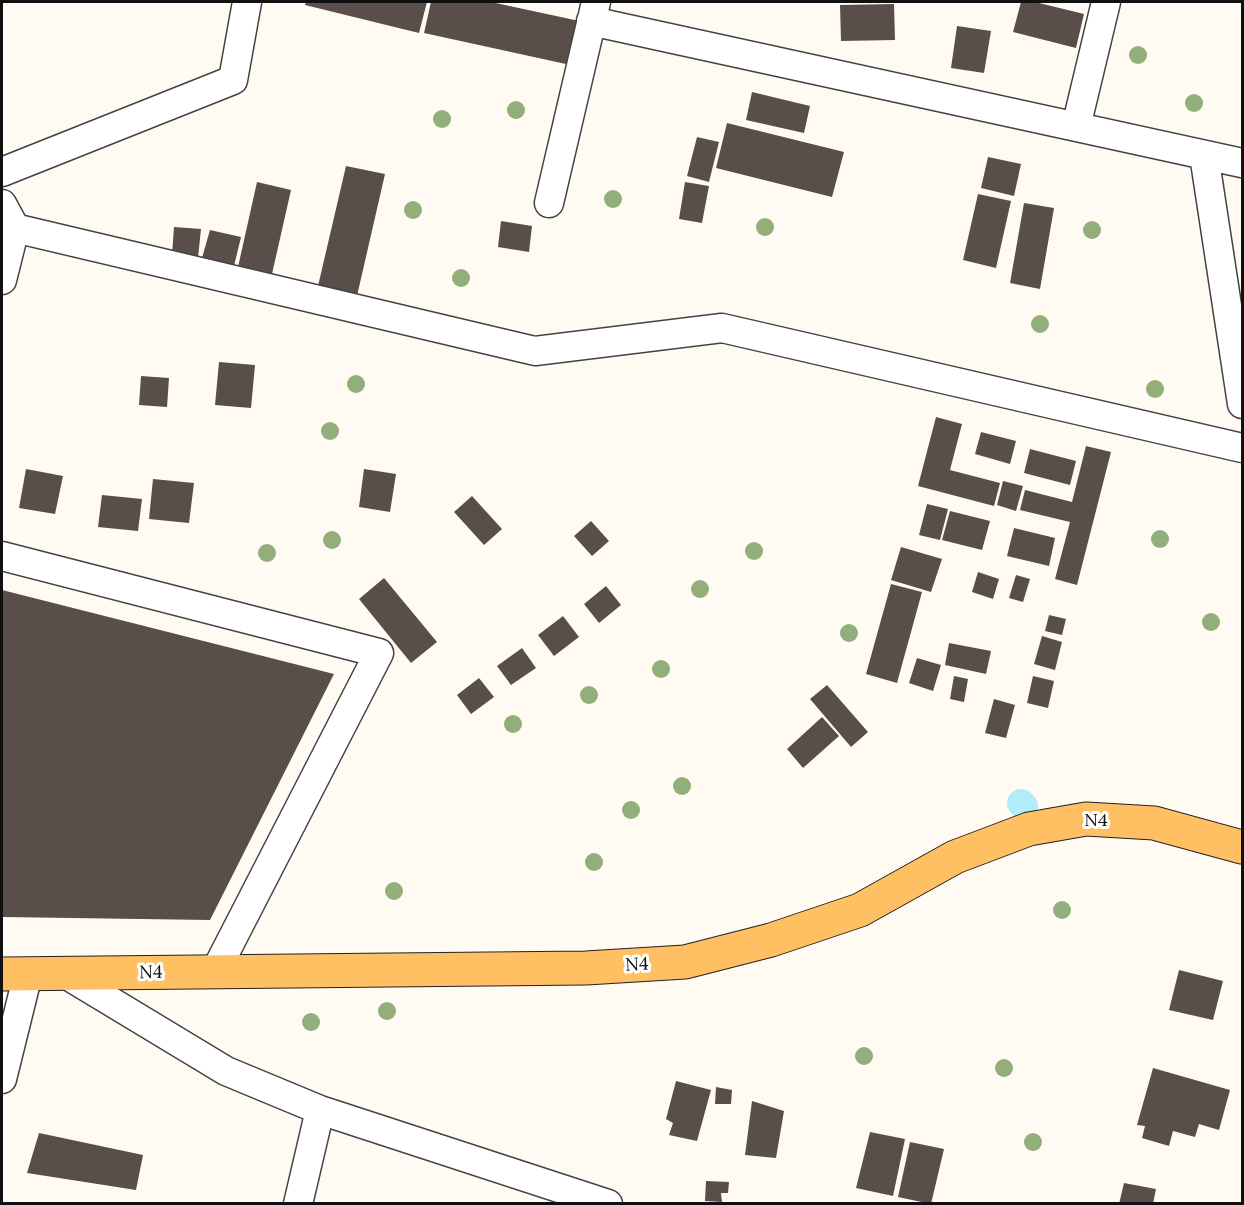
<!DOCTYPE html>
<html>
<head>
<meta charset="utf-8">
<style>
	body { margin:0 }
	#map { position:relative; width:1244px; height:1205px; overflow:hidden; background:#fffbf3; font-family:Lora,serif }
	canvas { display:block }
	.frame { position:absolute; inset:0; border:3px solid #101010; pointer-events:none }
</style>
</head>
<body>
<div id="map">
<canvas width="1244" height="1205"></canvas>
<div class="frame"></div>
</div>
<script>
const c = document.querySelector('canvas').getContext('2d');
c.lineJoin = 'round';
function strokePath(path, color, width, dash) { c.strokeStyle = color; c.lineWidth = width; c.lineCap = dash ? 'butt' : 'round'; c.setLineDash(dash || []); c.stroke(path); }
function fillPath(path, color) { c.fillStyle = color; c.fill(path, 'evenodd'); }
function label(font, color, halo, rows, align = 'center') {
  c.font = font + ' Lora,serif'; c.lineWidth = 6; c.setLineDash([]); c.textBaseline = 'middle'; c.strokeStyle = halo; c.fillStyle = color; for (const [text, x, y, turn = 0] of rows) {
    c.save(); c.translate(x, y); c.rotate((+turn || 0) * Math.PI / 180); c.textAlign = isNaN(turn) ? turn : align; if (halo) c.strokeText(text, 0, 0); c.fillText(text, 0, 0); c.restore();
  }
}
const canal = new Path2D(`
	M 1021,803 L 1024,806`);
const building = new Path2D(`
	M 306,2 L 427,2 L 419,33 L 305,5 Z
	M 431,2 L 491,2 L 584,22 L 575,66 L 424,33 Z
	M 1021,2 L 1035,2 L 1084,14 L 1076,48 L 1013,32 Z
	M 894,4 L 895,40 L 841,41 L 840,5 Z
	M 957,26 L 991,31 L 984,73 L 951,68 Z
	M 752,92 L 810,106 L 804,133 L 746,120 Z
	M 727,123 L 844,152 L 832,197 L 716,168 Z
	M 697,137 L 719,142 L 709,182 L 687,176 Z
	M 988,157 L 1021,164 L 1014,196 L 981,188 Z
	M 346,166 L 385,174 L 357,296 L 318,286 Z
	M 257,182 L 291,190 L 272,274 L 238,267 Z
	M 685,182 L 709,186 L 702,223 L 679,219 Z
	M 978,194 L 1011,201 L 996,268 L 963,260 Z
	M 1024,203 L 1054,208 L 1040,289 L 1010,283 Z
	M 501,221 L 532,226 L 529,252 L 498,247 Z
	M 174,227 L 201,229 L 198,258 L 172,255 Z
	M 210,230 L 241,237 L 234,266 L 202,258 Z
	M 219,362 L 255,365 L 251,408 L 215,405 Z
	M 141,376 L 169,378 L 167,407 L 139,405 Z
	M 936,417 L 962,424 L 950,470 L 1000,483 L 994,506 L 918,486 Z
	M 981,432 L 1016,441 L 1010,464 L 975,454 Z
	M 1086,446 L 1111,452 L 1077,585 L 1055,579 L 1070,522 L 1020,510 L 1025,490 L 1072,502 Z
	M 1030,449 L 1076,461 L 1070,485 L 1024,473 Z
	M 26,469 L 63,476 L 55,514 L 19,508 Z
	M 364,469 L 396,474 L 390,512 L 359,507 Z
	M 153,479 L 194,483 L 189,523 L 149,519 Z
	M 1003,481 L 1023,486 L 1016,511 L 997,505 Z
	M 102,495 L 142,499 L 138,531 L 98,527 Z
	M 472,496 L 502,529 L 484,545 L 454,512 Z
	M 927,504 L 948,509 L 940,540 L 919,535 Z
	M 950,511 L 990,521 L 982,550 L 942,540 Z
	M 591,521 L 609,541 L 592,556 L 574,536 Z
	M 1014,528 L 1055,538 L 1049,566 L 1007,556 Z
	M 901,547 L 942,559 L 931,592 L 891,580 Z
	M 978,572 L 999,579 L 993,599 L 972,592 Z
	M 1016,575 L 1030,579 L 1023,602 L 1009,598 Z
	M 384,578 L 437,642 L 411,663 L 359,599 Z
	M 891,584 L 922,592 L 897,683 L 866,674 Z
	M 606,586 L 621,605 L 599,623 L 584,604 Z
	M 2,590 L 334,674 L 210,920 L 2,917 Z
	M 1049,615 L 1066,619 L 1062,635 L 1045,631 Z
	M 563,616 L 579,637 L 554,656 L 538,635 Z
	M 1042,636 L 1062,642 L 1055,670 L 1034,664 Z
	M 949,643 L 991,651 L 986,674 L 945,665 Z
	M 522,648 L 536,668 L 511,685 L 497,666 Z
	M 917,658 L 941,665 L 933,691 L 909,683 Z
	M 954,676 L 968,679 L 964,702 L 950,699 Z
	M 1033,676 L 1054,681 L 1048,708 L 1027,703 Z
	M 479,678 L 494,697 L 471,714 L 457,695 Z
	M 827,685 L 868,732 L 851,747 L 810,699 Z
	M 994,699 L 1015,705 L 1006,738 L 985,733 Z
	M 822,717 L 839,736 L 803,768 L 787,749 Z
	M 1179,970 L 1223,981 L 1213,1020 L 1169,1010 Z
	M 1153,1068 L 1230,1090 L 1219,1130 L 1199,1124 L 1195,1137 L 1173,1131 L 1169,1146 L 1142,1138 L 1145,1126 L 1137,1125 Z
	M 676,1081 L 711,1090 L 697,1141 L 669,1135 L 673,1123 L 666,1119 Z
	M 716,1087 L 732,1090 L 731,1104 L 715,1104 Z
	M 752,1101 L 784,1111 L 776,1158 L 745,1155 Z
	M 870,1132 L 905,1139 L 893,1196 L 856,1188 Z
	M 39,1133 L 143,1155 L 136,1190 L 27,1173 Z
	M 910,1142 L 944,1149 L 931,1204 L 898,1197 Z
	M 706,1181 L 729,1182 L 728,1193 L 721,1193 L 722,1202 L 705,1201 Z
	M 1124,1183 L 1156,1189 L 1153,1204 L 1119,1204 Z`);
const street = new Path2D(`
	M 591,21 L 1242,163
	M 1076,127 L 1106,2
	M 1204,155 L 1242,404
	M 2,172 L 233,80 L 247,2
	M 549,203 L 596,2
	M 2,204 L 15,228 L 2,280
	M 2,225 L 535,351 L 722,328 L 1242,448
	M 2,556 L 379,653 L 215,972
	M 67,975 L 226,1071 L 320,1110 L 608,1204
	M 2,1079 L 28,974
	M 298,1204 L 320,1110`);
const primary = new Path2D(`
	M 2,974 L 586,968 L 685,962 L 771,940 L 860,910 L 955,857 L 1029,829 L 1086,819 L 1154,823 L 1242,847`);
const trees = [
	[1138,55],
	[1194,103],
	[516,110],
	[442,119],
	[613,199],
	[413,210],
	[765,227],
	[1092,230],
	[461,278],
	[1040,324],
	[356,384],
	[1155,389],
	[330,431],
	[1160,539],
	[332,540],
	[754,551],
	[267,553],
	[700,589],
	[1211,622],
	[849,633],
	[661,669],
	[589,695],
	[513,724],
	[682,786],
	[631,810],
	[594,862],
	[394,891],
	[1062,910],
	[387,1011],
	[311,1022],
	[864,1056],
	[1004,1068],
	[1033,1142]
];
const streetNames = [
	["N4",1096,821],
	["N4",637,965,-3],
	["N4",151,973,-1]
];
strokePath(canal, '#b2ecfb', 28);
fillPath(building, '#5a4e4b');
strokePath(street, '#434343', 31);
strokePath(primary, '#212121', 35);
strokePath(street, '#fff', 28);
strokePath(primary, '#ffbf63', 33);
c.fillStyle = '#92ae7b';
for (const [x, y] of trees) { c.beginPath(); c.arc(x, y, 9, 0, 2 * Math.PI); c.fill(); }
label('18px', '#101010', '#fff', streetNames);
</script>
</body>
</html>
